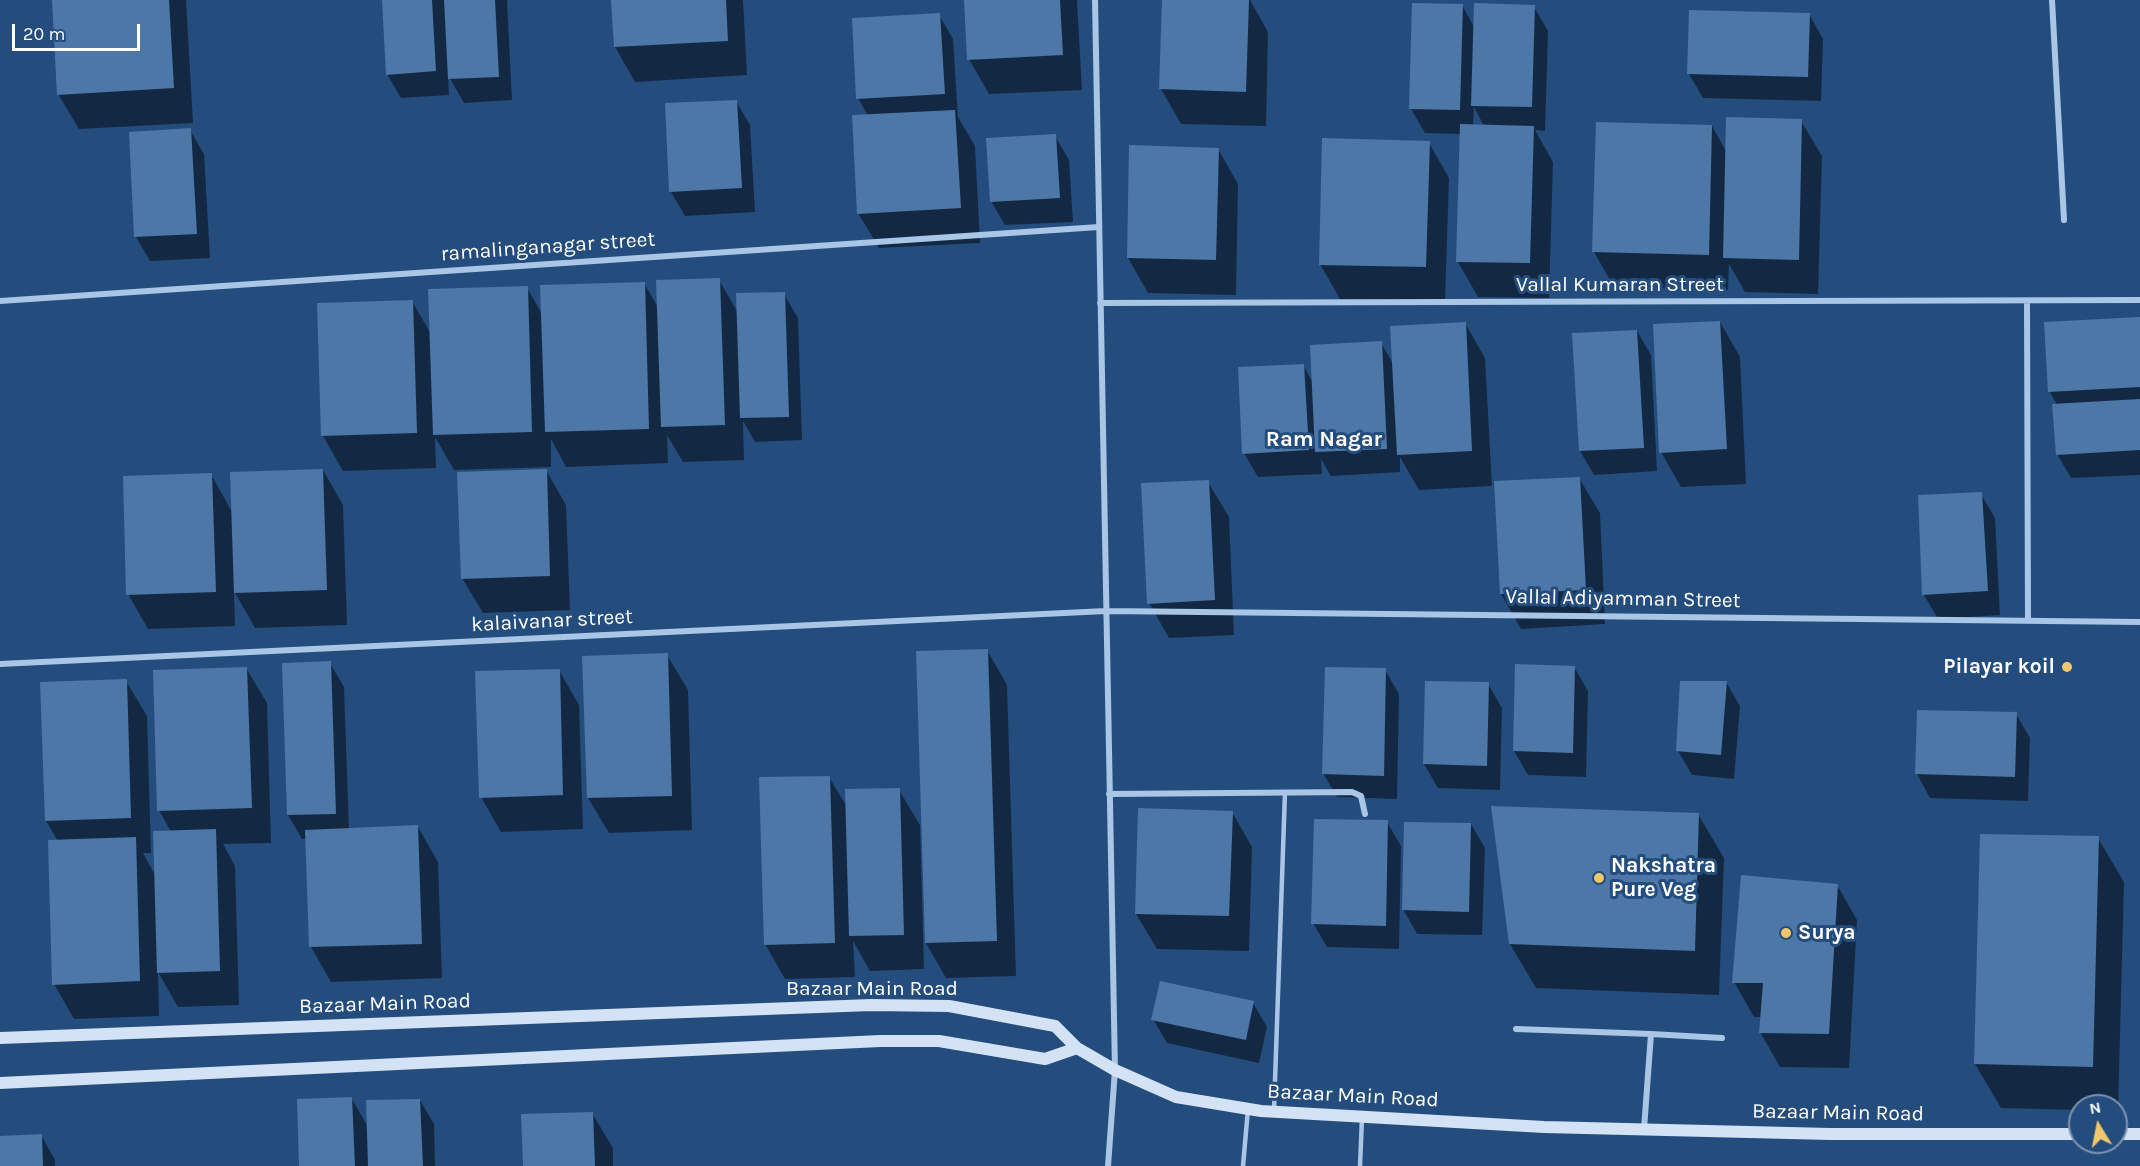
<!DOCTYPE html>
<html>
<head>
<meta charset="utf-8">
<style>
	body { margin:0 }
	#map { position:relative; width:2140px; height:1166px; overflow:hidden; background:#244d7e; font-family:Karla,sans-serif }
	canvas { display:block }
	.north { position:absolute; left:2068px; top:1094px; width:60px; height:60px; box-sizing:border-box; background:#244d7e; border:2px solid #7c94b2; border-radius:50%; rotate:350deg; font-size:16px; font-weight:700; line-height:24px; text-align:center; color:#fff }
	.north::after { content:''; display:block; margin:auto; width:21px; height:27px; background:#f0c76d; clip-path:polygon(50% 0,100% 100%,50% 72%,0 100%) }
	.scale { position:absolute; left:12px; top:24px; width:128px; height:27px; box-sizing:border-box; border:3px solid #fff; border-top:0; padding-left:8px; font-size:18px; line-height:21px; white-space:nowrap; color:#fff; -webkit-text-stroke:4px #244d7e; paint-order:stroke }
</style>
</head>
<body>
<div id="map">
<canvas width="2140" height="1166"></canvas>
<div class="north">N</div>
<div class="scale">20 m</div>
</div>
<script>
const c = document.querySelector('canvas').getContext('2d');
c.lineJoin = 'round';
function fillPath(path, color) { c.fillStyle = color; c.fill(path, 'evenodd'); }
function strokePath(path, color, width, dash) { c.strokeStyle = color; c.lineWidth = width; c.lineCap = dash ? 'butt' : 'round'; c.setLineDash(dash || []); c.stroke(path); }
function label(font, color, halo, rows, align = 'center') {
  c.font = font + ' Karla,sans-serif'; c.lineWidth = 6; c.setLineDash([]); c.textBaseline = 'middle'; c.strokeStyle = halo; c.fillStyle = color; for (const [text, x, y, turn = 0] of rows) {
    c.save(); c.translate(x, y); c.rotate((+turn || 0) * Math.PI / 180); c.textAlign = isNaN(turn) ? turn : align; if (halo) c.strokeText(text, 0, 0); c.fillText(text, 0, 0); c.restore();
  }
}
const shadow = new Path2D(`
	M 54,0 L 186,0 L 193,123 L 79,129 L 58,94 Z
	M 383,0 L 507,0 L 512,100 L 464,103 L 448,75 L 449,95 L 401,98 L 387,74 Z
	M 613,0 L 743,0 L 747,75 L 635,82 L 615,47 Z
	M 966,0 L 1077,0 L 1082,90 L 989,94 L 969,59 Z
	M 1163,0 L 1250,0 L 1268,32 L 1266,126 L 1181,124 L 1161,89 Z
	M 1462,5 L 1474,27 L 1534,7 L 1548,31 L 1545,131 L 1535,130 L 1553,162 L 1549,298 L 1478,297 L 1458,262 L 1461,134 L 1425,133 L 1411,109 ZM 1474,107 L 1484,126 L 1473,126 Z
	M 1691,12 L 1809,14 L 1823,39 L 1821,101 L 1703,98 L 1689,74 Z
	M 939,15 L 953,39 L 958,117 L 975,146 L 980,243 L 879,248 L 858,213 L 868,116 L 858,98 Z
	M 736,101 L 750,125 L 755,212 L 685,216 L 671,192 Z
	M 1801,121 L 1822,156 L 1818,294 L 1745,292 L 1729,264 L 1728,290 L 1614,287 L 1594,252 L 1712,126 L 1727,153 Z
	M 190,130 L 204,154 L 210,258 L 150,261 L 136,237 Z
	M 1055,136 L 1069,160 L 1073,222 L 1005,225 L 991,201 Z
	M 1429,143 L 1449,178 L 1445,302 L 1340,299 L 1320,264 Z
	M 1218,149 L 1238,184 L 1236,295 L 1148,293 L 1128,258 Z
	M 719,280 L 738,313 L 784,294 L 798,318 L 802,440 L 755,442 L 743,421 L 744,460 L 683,462 L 667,435 L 668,463 L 566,467 L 551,439 L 551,467 L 454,470 L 435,437 L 436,468 L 343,471 L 323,436 L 319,305 L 412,301 L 431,334 L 527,288 L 542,314 L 644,283 L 659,309 Z
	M 2140,318 L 2140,475 L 2071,478 L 2057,454 L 2057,405 L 2050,392 Z
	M 1720,322 L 1740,357 L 1746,484 L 1681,487 L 1661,452 Z
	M 1465,323 L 1485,358 L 1492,486 L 1419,490 L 1400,457 L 1400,472 L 1331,476 L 1321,459 L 1322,474 L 1258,477 L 1244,453 L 1303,365 L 1313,383 L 1381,343 L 1394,365 Z
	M 1637,331 L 1651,355 L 1657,471 L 1594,475 L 1580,451 Z
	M 323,470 L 343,505 L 347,625 L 255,628 L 234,591 L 235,626 L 148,629 L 128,594 L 211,474 L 232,512 Z
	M 546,470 L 566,505 L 570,610 L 483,613 L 462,578 Z
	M 1579,478 L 1600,513 L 1605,624 L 1521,629 L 1501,594 Z
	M 1208,482 L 1229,517 L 1234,635 L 1169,638 L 1149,603 Z
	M 1981,494 L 1995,518 L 2000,615 L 1938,619 L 1924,595 Z
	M 987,650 L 1007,685 L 1016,976 L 946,978 L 926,943 Z
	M 667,655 L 688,690 L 692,830 L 609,833 L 588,798 L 584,658 Z
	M 330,663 L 344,687 L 349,829 L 418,827 L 438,862 L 442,978 L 331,982 L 311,947 L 307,839 L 302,839 L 288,815 Z
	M 1574,667 L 1588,691 L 1586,777 L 1528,775 L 1514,751 Z
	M 246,668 L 267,703 L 271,843 L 223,844 L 235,866 L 239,1005 L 178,1007 L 158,972 L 159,1016 L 74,1019 L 54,984 L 58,841 L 46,821 L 42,683 L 126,681 L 147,716 L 151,853 L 143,853 L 155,875 L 171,832 L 159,810 Z
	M 559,670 L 579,705 L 583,829 L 501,832 L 481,797 Z
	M 1385,670 L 1399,694 L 1397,799 L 1337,797 L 1323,773 Z
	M 1726,682 L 1740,706 L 1734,779 L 1692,775 L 1678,751 Z
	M 1488,684 L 1502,708 L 1500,790 L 1438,788 L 1424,764 Z
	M 1918,712 L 2016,714 L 2030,738 L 2028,801 L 1930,798 L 1917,774 Z
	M 829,777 L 847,807 L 899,790 L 920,825 L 924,969 L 870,971 L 853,941 L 855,977 L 785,979 L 765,944 Z
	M 1232,812 L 1252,847 L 1249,951 L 1157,949 L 1136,914 Z
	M 1698,814 L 1724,858 L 1719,995 L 1536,988 L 1510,944 Z
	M 1387,822 L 1401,846 L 1399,949 L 1327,947 L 1313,923 Z
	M 1471,824 L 1485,848 L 1482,935 L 1417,934 L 1403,909 Z
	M 2098,838 L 2124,882 L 2118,1111 L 2116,1106 L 2080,1106 L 2080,1110 L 2001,1108 L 1975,1064 Z
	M 1837,885 L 1857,920 L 1849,1068 L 1780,1067 L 1760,1032 L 1762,1017 L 1754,1017 L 1734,982 Z
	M 1253,1003 L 1267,1027 L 1259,1063 L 1167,1043 L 1153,1019 Z
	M 352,1099 L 368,1127 L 420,1100 L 434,1124 L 435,1166 L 301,1166 Z
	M 592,1113 L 613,1148 L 613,1166 L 524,1166 Z
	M 41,1135 L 55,1160 L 55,1166 L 0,1166 L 0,1137 Z`);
const building = new Path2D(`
	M 52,0 L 169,0 L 174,88 L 57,95 Z
	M 382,0 L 432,0 L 436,71 L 386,75 Z
	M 444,0 L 495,0 L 499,77 L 448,79 Z
	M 611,0 L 726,0 L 728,41 L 614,47 Z
	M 964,0 L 1060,0 L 1063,55 L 967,60 Z
	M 1162,0 L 1249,0 L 1246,92 L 1159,89 Z
	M 1412,3 L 1463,4 L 1460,110 L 1409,109 Z
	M 1474,3 L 1535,5 L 1532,107 L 1471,106 Z
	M 1689,10 L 1810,13 L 1808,77 L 1687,74 Z
	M 940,13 L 945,94 L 856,99 L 852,18 Z
	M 737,100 L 742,188 L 669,192 L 665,103 Z
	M 955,110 L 961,208 L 857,214 L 852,115 Z
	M 1726,117 L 1802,119 L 1799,260 L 1723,258 Z
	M 1596,122 L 1712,125 L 1709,255 L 1592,252 Z
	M 1460,124 L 1534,126 L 1530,263 L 1456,262 Z
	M 191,128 L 197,234 L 134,237 L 129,132 Z
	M 1056,134 L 1060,198 L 990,202 L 986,138 Z
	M 1322,138 L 1430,141 L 1426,267 L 1319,265 Z
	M 1129,145 L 1219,148 L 1216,260 L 1127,258 Z
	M 720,278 L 725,425 L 661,427 L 656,280 Z
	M 645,282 L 649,429 L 545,432 L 540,285 Z
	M 528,286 L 532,432 L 433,435 L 428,289 Z
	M 785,292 L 789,417 L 740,418 L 736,293 Z
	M 413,300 L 417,433 L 321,436 L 317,303 Z
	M 2140,317 L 2140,387 L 2048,392 L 2044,322 Z
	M 1720,321 L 1727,449 L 1659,453 L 1653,324 Z
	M 1466,322 L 1472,451 L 1397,455 L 1390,326 Z
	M 1637,330 L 1644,448 L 1579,451 L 1572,333 Z
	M 1382,341 L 1387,449 L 1315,452 L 1310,345 Z
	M 1304,364 L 1309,450 L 1242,454 L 1238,367 Z
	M 2140,399 L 2140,450 L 2056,455 L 2052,404 Z
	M 323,469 L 327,590 L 234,593 L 230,472 Z
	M 547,469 L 550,576 L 461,579 L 457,472 Z
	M 212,473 L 216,592 L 126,595 L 123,476 Z
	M 1580,477 L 1586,590 L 1500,594 L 1494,481 Z
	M 1209,480 L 1215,600 L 1147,604 L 1141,483 Z
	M 1982,492 L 1988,591 L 1922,595 L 1918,495 Z
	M 988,649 L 997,941 L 925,943 L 916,651 Z
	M 668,653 L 672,796 L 587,798 L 582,656 Z
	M 331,661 L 336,814 L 287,815 L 282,663 Z
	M 1515,664 L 1575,666 L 1573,753 L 1513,751 Z
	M 247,667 L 252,808 L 157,811 L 153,670 Z
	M 1325,667 L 1386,668 L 1384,776 L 1322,774 Z
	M 560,669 L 563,795 L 479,798 L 475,671 Z
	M 127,679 L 131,818 L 45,821 L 40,682 Z
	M 1425,681 L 1489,682 L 1487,766 L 1423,764 Z
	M 1680,681 L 1727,681 L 1721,755 L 1676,751 Z
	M 1917,710 L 2017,712 L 2015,777 L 1915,774 Z
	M 830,776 L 835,943 L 764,945 L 759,777 Z
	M 900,788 L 904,935 L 849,936 L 845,789 Z
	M 1491,806 L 1699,813 L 1695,951 L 1509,944 Z
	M 1138,808 L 1233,811 L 1229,916 L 1135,914 Z
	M 1314,819 L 1388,820 L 1386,926 L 1311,924 Z
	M 1404,822 L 1471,823 L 1469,912 L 1402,910 Z
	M 418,825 L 422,944 L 309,947 L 305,830 Z
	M 216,829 L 220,971 L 157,973 L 153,831 Z
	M 1980,834 L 2099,836 L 2093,1067 L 1974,1064 Z
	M 136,837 L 140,981 L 52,985 L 48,840 Z
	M 1741,875 L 1838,884 L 1829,1034 L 1759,1033 L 1763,983 L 1732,983 Z
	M 1160,981 L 1254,1001 L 1246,1040 L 1151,1020 Z
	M 352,1097 L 355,1166 L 299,1166 L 297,1099 Z
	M 420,1099 L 423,1166 L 368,1166 L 366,1100 Z
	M 593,1112 L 595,1166 L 523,1166 L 521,1114 Z
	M 42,1134 L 43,1166 L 0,1166 L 0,1136 Z`);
const lane = new Path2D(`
	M 1274,1110 L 1285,792
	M 1243,1166 L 1248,1109
	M 1360,1166 L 1362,1118`);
const street = new Path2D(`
	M 1095,0 L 1115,1070 L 1108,1166
	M 2052,0 L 2064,220
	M 0,301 L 1099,227
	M 2027,301 L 2028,620
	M 1100,303 L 2140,300
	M 0,664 L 1106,611 L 2140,622
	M 1109,794 L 1352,792 L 1361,796 L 1365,814
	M 1516,1029 L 1651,1034
	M 1644,1129 L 1651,1034 L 1722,1038`);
const secondary = new Path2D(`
	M 0,1038 L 871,1005 L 949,1006 L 1055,1026 L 1077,1048 L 1115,1070 L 1176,1097 L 1261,1111 L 1544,1127 L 1830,1134 L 2080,1134
	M 0,1083 L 880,1041 L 939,1041 L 1045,1059 L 1077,1048
	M 2116,1134 L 2140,1134`);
const markers = [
	[2067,667,6,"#f0c76d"],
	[1599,878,6,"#f0c76d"],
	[1786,933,6,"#f0c76d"]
];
const streetNames = [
	["ramalinganagar street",548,247,-4],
	["Vallal Kumaran Street",1620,285],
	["Vallal Adiyamman Street",1623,599,1],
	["kalaivanar street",552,621,-3],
	["Bazaar Main Road",872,989],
	["Bazaar Main Road",385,1004,-2],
	["Bazaar Main Road",1353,1096,3],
	["Bazaar Main Road",1838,1113,1]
];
const poiNames = [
	["Pilayar koil",2055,667,"right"],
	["Nakshatra",1611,866],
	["Pure Veg",1611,890],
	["Surya",1798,933]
];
const neighbourhoodNames = [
	["Ram Nagar",1324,440]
];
fillPath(shadow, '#0007');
fillPath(building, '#4c77a7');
strokePath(lane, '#a9c6e6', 4.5);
strokePath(street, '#a9c6e6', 6);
strokePath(secondary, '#d3e2f5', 12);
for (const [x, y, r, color] of markers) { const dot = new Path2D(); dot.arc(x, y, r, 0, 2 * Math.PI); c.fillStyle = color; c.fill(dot); strokePath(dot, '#244d7e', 2); }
label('21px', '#fff', '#244d7e', streetNames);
label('bold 21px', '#fff', '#244d7e', poiNames, 'left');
label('bold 22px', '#fff', '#244d7e', neighbourhoodNames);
</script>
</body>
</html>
